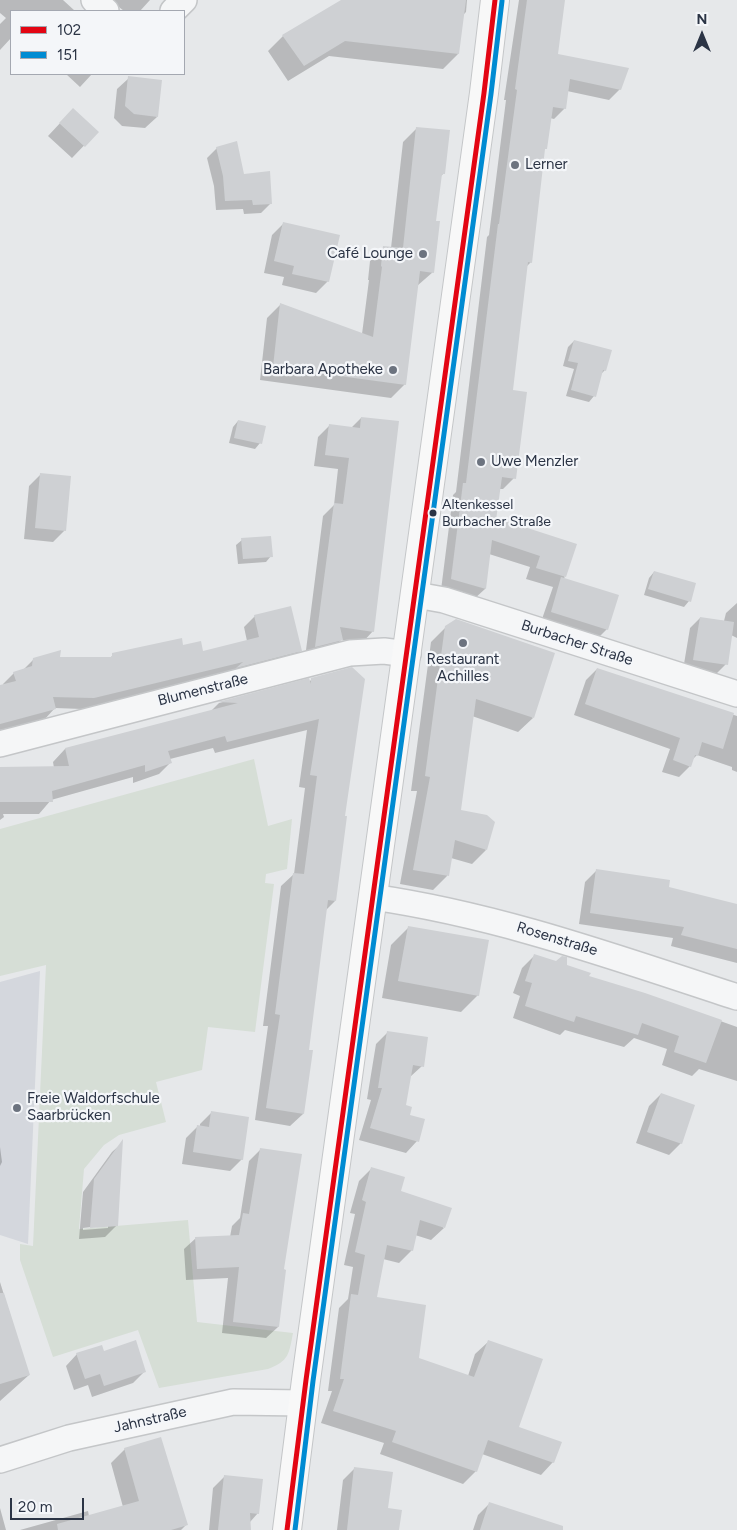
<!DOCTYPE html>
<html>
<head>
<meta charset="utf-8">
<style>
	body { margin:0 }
	#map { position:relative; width:737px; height:1530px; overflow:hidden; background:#e6e8ea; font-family:Figtree,sans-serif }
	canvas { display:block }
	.legend { position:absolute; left:10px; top:10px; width:175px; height:65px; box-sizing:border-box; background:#f4f6f9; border:1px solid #a4a8b1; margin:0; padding:6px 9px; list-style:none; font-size:15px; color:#2b3445 }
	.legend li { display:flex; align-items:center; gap:10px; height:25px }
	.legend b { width:25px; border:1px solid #a4a8b1 }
	.north { position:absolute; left:677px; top:10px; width:50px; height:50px; -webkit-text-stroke:4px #f4f6f9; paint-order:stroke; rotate:0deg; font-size:14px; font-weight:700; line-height:20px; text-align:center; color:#2b3445 }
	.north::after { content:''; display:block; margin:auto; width:18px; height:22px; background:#2b3445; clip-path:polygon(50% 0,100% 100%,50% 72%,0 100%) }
	.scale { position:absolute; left:10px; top:1498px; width:74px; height:22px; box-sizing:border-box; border:2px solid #2b3445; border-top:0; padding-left:6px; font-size:15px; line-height:18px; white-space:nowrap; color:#2b3445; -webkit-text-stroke:4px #f4f6f9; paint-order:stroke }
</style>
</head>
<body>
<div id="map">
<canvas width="737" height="1530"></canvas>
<ul class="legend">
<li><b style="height:6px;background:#e30513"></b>102</li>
<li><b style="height:6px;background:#008bd2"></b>151</li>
</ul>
<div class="north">N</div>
<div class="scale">20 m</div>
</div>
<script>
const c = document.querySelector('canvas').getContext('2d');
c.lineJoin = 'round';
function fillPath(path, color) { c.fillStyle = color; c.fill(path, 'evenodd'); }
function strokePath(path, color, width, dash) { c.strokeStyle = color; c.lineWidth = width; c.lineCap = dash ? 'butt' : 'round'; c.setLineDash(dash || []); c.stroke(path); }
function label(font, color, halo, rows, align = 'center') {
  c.font = font + ' Figtree,sans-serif'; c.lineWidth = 4.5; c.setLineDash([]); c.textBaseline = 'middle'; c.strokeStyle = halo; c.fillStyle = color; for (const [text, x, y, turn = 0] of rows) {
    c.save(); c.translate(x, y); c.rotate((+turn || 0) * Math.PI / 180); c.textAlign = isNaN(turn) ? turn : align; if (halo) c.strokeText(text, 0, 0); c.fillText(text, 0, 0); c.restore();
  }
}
const built = new Path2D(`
	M 40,971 L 28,1244 L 0,1235 L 0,982 Z`);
const green = new Path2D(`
	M 254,759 L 268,826 L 292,819 L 287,869 L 266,874 L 265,883 L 274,884 L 255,1032 L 208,1027 L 202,1070 L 156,1082 L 166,1122 L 119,1135 L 104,1145 L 84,1169 L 79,1229 L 188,1220 L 197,1322 L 293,1333 C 289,1354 289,1361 268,1369 L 159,1388 L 138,1330 L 53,1357 L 20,1260 L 20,1244 L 33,1246 L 46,965 L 0,976 L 0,829 Z`);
const shadow = new Path2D(`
	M 0,0 L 63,0 L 75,11 L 11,11 L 11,38 L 0,50 L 0,24 L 6,18 L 0,13 Z
	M 110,0 L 150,0 L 140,11 L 124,11 Z
	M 341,0 L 467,0 L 466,12 L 463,15 L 458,54 L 443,69 L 329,56 L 288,81 L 268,51 L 283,36 L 341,1 Z
	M 519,0 L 564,0 L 556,55 L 620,89 L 609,100 L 567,91 L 565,108 L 554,119 L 550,118 L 546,148 L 544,150 L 531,262 L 526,267 L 511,391 L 514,478 L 503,489 L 499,489 L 494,521 L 508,523 L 565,577 L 563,579 L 607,629 L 596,640 L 541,622 L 553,587 L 526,579 L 530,567 L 489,554 L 485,589 L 474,599 L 441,590 L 453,495 L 456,492 L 487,237 L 489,235 L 506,100 L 504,100 Z
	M 66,74 L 92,74 L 80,87 Z
	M 129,78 L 157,117 L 145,128 L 122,126 L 114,118 L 117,89 Z
	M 62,121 L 97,132 L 72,158 L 48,136 Z
	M 417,128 L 444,173 L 440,177 L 434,222 L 433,272 L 417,286 L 405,384 L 391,398 L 260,380 L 267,318 L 281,304 L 362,334 L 369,280 L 368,280 L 370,261 L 384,247 L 391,248 L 403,142 Z
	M 217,148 L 271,203 L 261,213 L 244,214 L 243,209 L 216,210 L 214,186 L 207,158 Z
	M 284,223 L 328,281 L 316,293 L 282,285 L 284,277 L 264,273 L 272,235 Z
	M 574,341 L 605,370 L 600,375 L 594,396 L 589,402 L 566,396 L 574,369 L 563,366 L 568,347 Z
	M 361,418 L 373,631 L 362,643 L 341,640 L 330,651 L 305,658 L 323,516 L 334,505 L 338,469 L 314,466 L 318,437 L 329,426 L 351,428 Z
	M 238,421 L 260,443 L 255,449 L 229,443 L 233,427 Z
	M 41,474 L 65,530 L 53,542 L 24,539 L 29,486 Z
	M 242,540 L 271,556 L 266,562 L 238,564 L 236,545 Z
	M 654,572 L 689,601 L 684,607 L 644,595 L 649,578 Z
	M 737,603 L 737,638 L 731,635 L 726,664 L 716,674 L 683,670 L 690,628 L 700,618 L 724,621 L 726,613 Z
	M 255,616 L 301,650 L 290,661 L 233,673 L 82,709 L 55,708 L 44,720 L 0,730 L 0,687 L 3,686 L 3,684 L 14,673 L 23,670 L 33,660 L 110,658 L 113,655 L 182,647 L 202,652 L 247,641 L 244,627 Z
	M 446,627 L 533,718 L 518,732 L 472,716 L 460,811 L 486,850 L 472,864 L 451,858 L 447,876 L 433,890 L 400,884 L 417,791 L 411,791 L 431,642 Z
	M 597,669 L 737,716 L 737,772 L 732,770 L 732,767 L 697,755 L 693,759 L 690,766 L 679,777 L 662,772 L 670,749 L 574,715 L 586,680 Z
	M 312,679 L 344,817 L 345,817 L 335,901 L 325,911 L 308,1051 L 303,1114 L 290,1126 L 255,1120 L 268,1026 L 263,1026 L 281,886 L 294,874 L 305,788 L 299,787 L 307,730 L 215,753 L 213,748 L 170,759 L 171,762 L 159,774 L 133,783 L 133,777 L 51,800 L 39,814 L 3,814 L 4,817 L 0,820 L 0,783 L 54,768 L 53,762 L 65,749 L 211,711 L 219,703 L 308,680 L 309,682 Z
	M 597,870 L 737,905 L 737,963 L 671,946 L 673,938 L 579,924 L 585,882 Z
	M 408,928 L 478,995 L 461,1012 L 382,998 L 391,945 Z
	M 535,955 L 566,966 L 588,977 L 645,994 L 737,1027 L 737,1081 L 699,1069 L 692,1076 L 662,1065 L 667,1049 L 634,1038 L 624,1047 L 565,1030 L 560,1035 L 513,1018 L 520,996 L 513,993 L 522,968 Z
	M 388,1032 L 422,1066 L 410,1077 L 405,1106 L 417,1141 L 406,1153 L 359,1140 L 371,1100 L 367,1099 L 376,1044 Z
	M 661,1094 L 681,1143 L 669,1155 L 636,1143 L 649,1106 Z
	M 212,1112 L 242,1159 L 230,1171 L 182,1164 L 186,1138 L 198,1126 L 200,1127 L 200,1124 Z
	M 122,1143 L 117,1225 L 105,1237 L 79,1239 L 83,1192 L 112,1152 ZM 108,1225 L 108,1228 L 83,1230 L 83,1228 Z
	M 0,1147 L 2,1162 L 0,1166 Z
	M 260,1150 L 283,1270 L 278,1327 L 266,1338 L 222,1333 L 228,1278 L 186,1280 L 184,1249 L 196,1238 L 230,1237 L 232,1226 L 240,1218 L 249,1161 Z
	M 371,1169 L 444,1228 L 431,1240 L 415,1235 L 412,1250 L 399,1263 L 383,1259 L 376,1298 L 418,1359 L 468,1376 L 475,1354 L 488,1342 L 517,1427 L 553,1462 L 541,1475 L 482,1454 L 476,1471 L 463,1484 L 380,1454 L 384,1443 L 321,1423 L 332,1391 L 328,1391 L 339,1308 L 348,1299 L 353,1267 L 344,1265 L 355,1214 L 350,1213 L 359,1181 Z
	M 0,1282 L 29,1375 L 0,1401 Z
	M 103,1352 L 145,1371 L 133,1383 L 92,1397 L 88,1385 L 74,1390 L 66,1366 L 77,1354 Z
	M 125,1449 L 186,1525 L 181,1530 L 20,1530 L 88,1511 L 89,1516 L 123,1507 L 111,1463 Z
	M 355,1468 L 387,1509 L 398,1530 L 337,1530 L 343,1480 Z
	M 225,1476 L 258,1513 L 250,1522 L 250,1530 L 209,1530 L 213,1488 Z
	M 490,1503 L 524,1530 L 473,1530 L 478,1515 Z
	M 0,1508 L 6,1530 L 0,1530 Z`);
const building = new Path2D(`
	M 341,0 L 466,0 L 459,54 L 345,41 L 304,66 L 282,35 Z
	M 527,0 L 565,0 L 558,54 L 629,68 L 621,90 L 570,79 L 566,109 L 553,107 L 547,149 L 545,149 L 532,263 L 528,262 L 513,390 L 527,392 L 516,479 L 502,477 L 496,520 L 509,522 L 577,544 L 566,577 L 536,568 L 540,556 L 492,540 L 486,589 L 451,579 L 463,483 L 466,483 L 498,224 L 499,224 L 517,90 L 515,89 Z
	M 128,76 L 162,80 L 158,117 L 134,114 L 125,106 Z
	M 73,108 L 99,132 L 85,147 L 59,123 Z
	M 416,127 L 450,130 L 445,174 L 442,174 L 436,221 L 440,221 L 434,273 L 420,271 L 406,385 L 273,367 L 280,303 L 373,337 L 382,267 L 381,266 L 383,246 L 403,248 Z
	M 237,141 L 244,174 L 270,171 L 272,204 L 253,205 L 252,200 L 225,201 L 223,176 L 216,147 Z
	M 283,222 L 340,235 L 329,282 L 292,274 L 294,266 L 274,261 Z
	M 574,340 L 612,350 L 606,371 L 603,370 L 596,397 L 571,390 L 578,363 L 568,361 Z
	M 361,417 L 399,421 L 374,632 L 340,627 L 343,640 L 315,647 L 334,503 L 343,504 L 349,458 L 325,455 L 329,424 L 360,428 Z
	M 238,420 L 266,426 L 262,444 L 234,438 Z
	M 40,473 L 71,476 L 66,531 L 35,528 Z
	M 271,536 L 273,557 L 243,559 L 241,538 Z
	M 654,571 L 696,583 L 691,602 L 648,589 Z
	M 561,577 L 619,595 L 608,630 L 551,612 Z
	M 291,606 L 302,651 L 236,668 L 243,662 L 94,698 L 53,697 L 56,709 L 0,724 L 0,685 L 16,681 L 13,672 L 32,666 L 33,658 L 61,650 L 60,657 L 112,657 L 112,653 L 182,638 L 183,645 L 201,641 L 203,651 L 259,637 L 254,615 Z
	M 700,617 L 734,622 L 728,665 L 693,660 Z
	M 456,619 L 555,653 L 534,718 L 476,699 L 461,810 L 487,815 L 495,822 L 487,850 L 455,840 L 449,876 L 413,870 L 430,777 L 425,776 L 445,626 Z
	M 352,667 L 365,679 L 345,816 L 347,816 L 336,901 L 328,900 L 309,1050 L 313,1050 L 304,1114 L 266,1108 L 280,1015 L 275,1014 L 293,873 L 304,874 L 317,776 L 310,775 L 319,719 L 227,742 L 225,736 L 168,751 L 172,763 L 145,772 L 145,765 L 52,791 L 53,802 L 0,802 L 0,767 L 69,766 L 65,748 L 238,703 L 218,702 L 309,678 L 311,684 L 311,678 Z
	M 597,668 L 734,713 L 723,749 L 702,742 L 698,756 L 695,755 L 691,767 L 673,760 L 680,738 L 585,704 Z
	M 596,869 L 670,880 L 669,887 L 737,904 L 737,949 L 681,935 L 684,927 L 590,913 Z
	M 408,926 L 489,940 L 479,996 L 398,981 Z
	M 534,954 L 556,961 L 562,956 L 567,957 L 567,965 L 591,973 L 589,976 L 645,993 L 722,1020 L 706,1063 L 674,1052 L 679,1036 L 642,1023 L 638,1035 L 576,1016 L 574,1022 L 525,1006 L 532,983 L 525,981 Z
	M 387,1031 L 428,1037 L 424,1067 L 413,1065 L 406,1105 L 412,1107 L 410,1115 L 425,1119 L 419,1142 L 370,1128 L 382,1088 L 378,1088 Z
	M 661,1093 L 695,1105 L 682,1144 L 647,1132 Z
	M 211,1111 L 249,1117 L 243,1160 L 193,1152 L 197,1125 L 209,1127 Z
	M 123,1139 L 118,1226 L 90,1228 L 94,1179 Z
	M 260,1148 L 302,1154 L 284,1269 L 286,1270 L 279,1327 L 233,1322 L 239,1267 L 197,1269 L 195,1237 L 239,1235 L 243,1213 L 249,1214 Z
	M 371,1167 L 405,1177 L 401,1191 L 452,1208 L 445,1228 L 420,1220 L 413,1251 L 387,1245 L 377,1297 L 426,1305 L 419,1358 L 474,1377 L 488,1340 L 543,1359 L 519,1427 L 562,1442 L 554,1463 L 488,1440 L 477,1472 L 392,1442 L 396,1431 L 333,1411 L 344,1379 L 340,1379 L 351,1294 L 358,1295 L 365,1255 L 355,1252 L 366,1202 L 362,1200 Z
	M 0,1293 L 4,1293 L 30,1375 L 0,1384 Z
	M 136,1340 L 146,1372 L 104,1386 L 100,1374 L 85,1379 L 76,1353 L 102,1345 L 104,1351 Z
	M 161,1437 L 188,1525 L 171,1530 L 58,1530 L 57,1524 L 139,1501 L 124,1448 Z
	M 354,1467 L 393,1472 L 388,1508 L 402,1510 L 399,1530 L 347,1530 Z
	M 224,1475 L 263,1479 L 259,1514 L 250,1513 L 251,1530 L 218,1530 Z
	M 489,1502 L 563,1526 L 563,1530 L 480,1530 Z`);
const street = new Path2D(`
	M 94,0 L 106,11
	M 173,11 L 184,0
	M 416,595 L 444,600 L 737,694
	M 0,744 L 350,653 L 384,651 L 408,654
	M 372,897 C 498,915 617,958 737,997
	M 0,1460 L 69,1438 L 233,1402 L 303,1403`);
const secondary = new Path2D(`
	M 287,1530 L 306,1380 L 484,93 L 495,0`);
const bus1 = new Path2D(`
	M 287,1530 L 306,1380 L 484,93 L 495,0`);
const bus2 = new Path2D(`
	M 295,1530 L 313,1381 L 491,94 L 502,1`);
const markers = [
	[515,165,5,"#6c737f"],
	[423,254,5,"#6c737f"],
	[393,370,5,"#6c737f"],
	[481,462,5,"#6c737f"],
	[433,513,4.5,"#2b3445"],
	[463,643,5,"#6c737f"],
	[17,1108,5,"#6c737f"]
];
const busNames = [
	["Altenkessel",442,505],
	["Burbacher Straße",442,522]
];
const poiNames = [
	["Lerner",525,165],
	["Café Lounge",413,254,"right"],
	["Barbara Apotheke",383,370,"right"],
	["Uwe Menzler",491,462],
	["Restaurant",463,660,"center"],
	["Achilles",463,677,"center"],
	["Freie Waldorfschule",27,1099],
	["Saarbrücken",27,1116]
];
const streetNames = [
	["Burbacher Straße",577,643,18],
	["Blumenstraße",203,690,-14],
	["Rosenstraße",557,939,17],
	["Jahnstraße",150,1420,-13]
];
fillPath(built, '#d4d7dd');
fillPath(green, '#d6ded6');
fillPath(shadow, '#0003');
fillPath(building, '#ced0d3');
strokePath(street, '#c4c6c8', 28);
strokePath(secondary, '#c4c6c8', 30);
strokePath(street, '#f5f6f7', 25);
strokePath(secondary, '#f8f8f8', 28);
strokePath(bus1, '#e30513', 5);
strokePath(bus2, '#008bd2', 5);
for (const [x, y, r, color] of markers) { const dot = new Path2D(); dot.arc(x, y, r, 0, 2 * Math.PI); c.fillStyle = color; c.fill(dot); strokePath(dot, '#f4f6f9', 2); }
label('14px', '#2b3445', '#f4f6f9', busNames, 'left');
label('15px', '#2b3445', '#f4f6f9', poiNames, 'left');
label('15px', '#2b3445', '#f4f6f9', streetNames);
</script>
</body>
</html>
